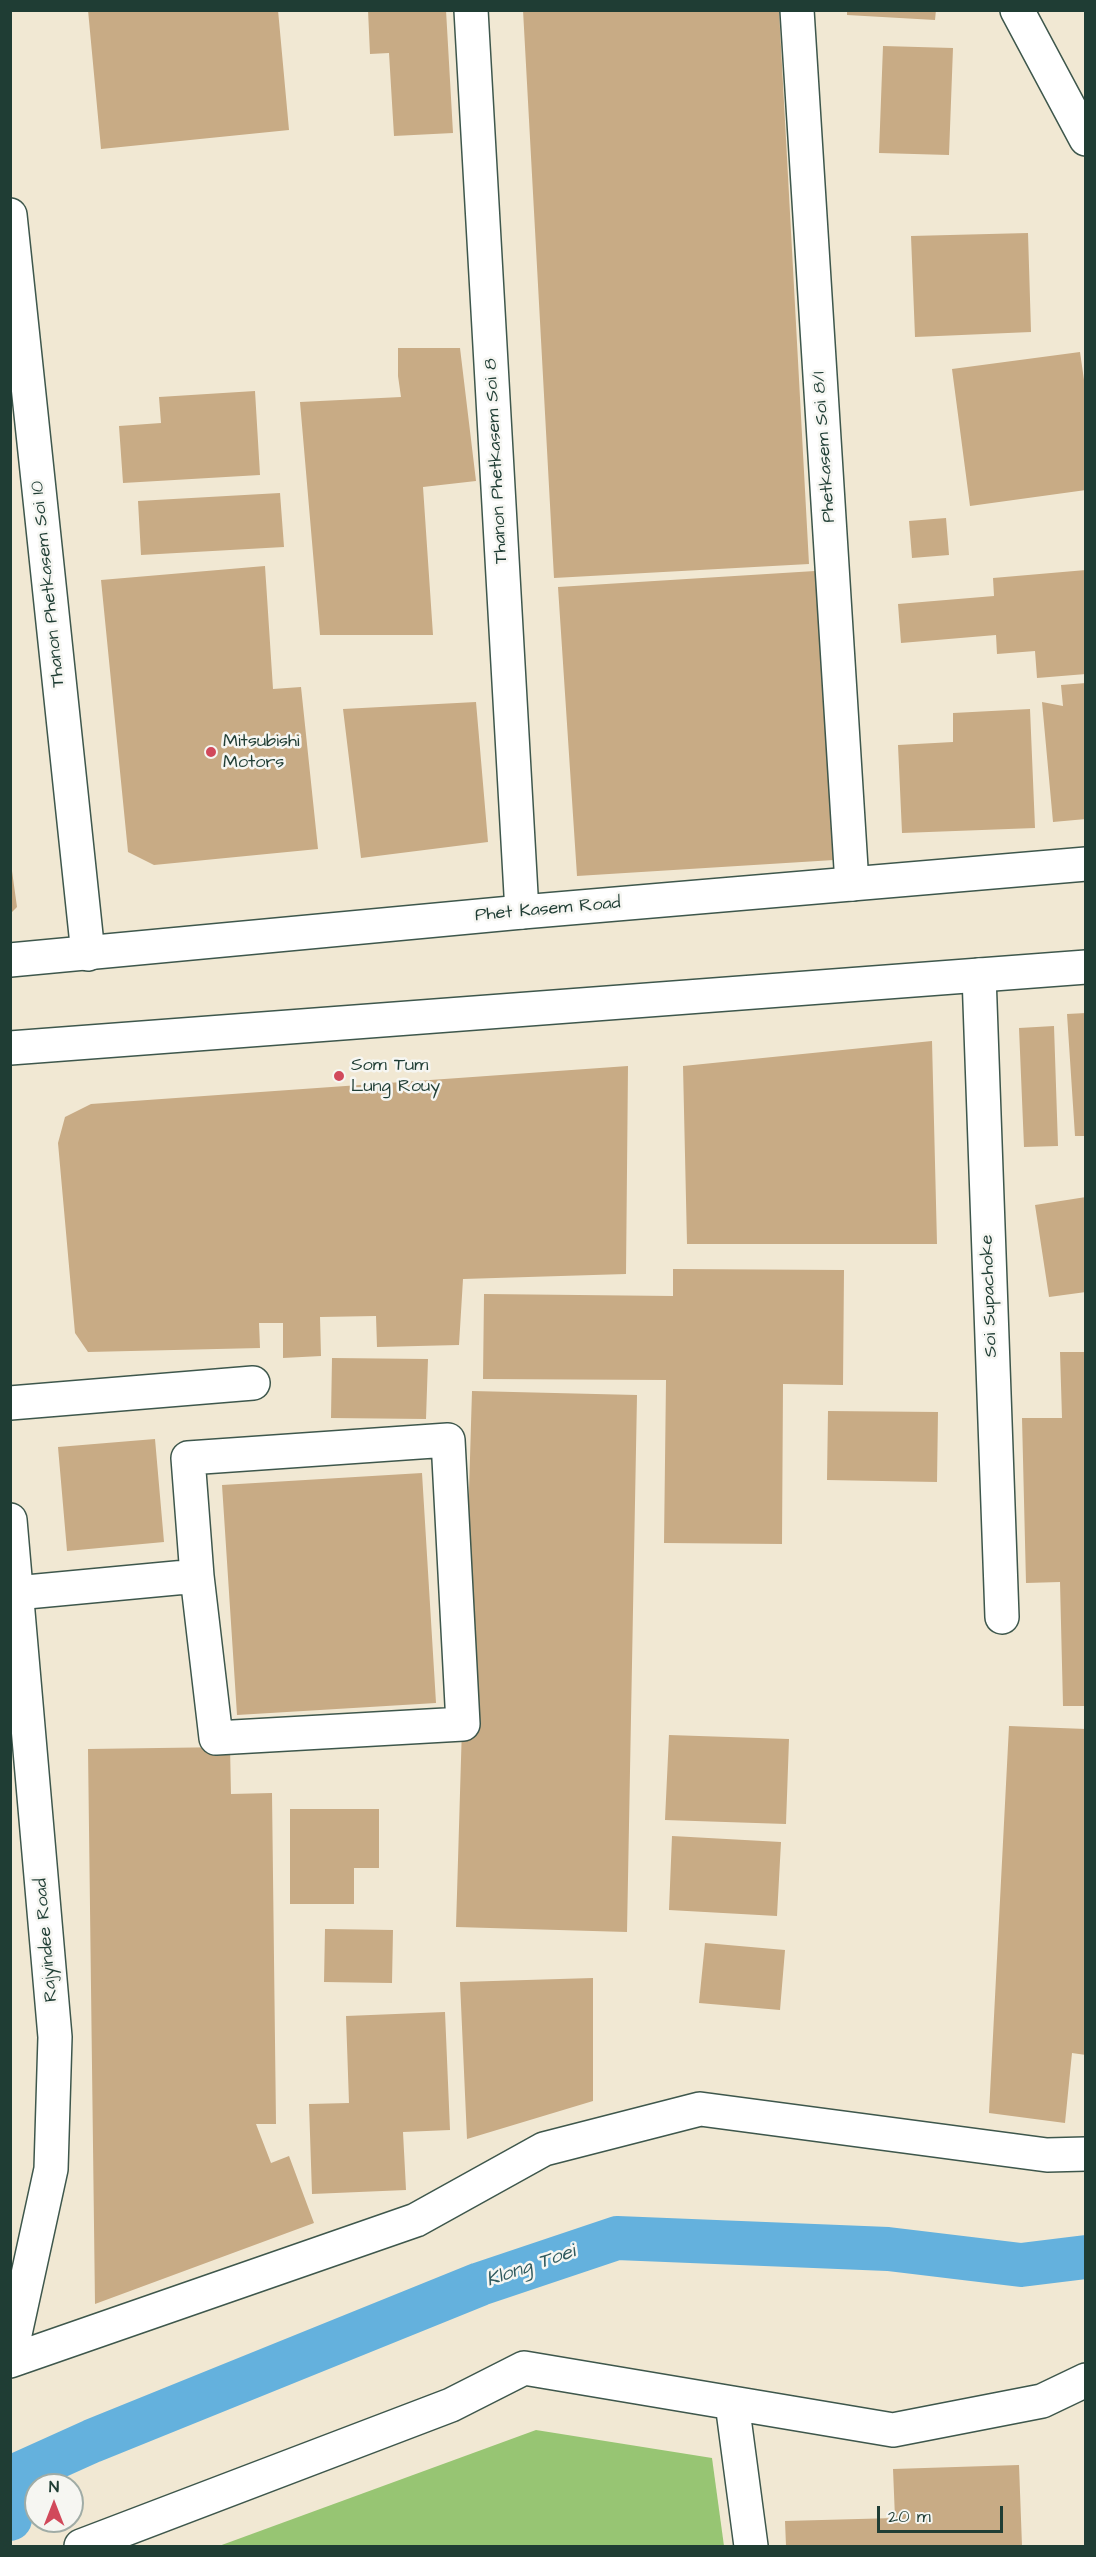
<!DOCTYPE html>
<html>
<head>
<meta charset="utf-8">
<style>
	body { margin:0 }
	#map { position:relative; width:1096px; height:2557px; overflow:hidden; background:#f1e8d3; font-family:"Architects Daughter",sans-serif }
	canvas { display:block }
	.frame { position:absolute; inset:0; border:12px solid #1f3d34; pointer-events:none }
	.north { position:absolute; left:24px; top:2473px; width:60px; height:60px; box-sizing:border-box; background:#f6f6f2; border:2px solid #a0aca6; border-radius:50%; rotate:0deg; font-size:16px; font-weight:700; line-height:24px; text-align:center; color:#1f3d34 }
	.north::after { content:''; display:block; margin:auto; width:21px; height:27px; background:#d1495b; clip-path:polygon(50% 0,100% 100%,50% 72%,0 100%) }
	.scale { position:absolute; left:877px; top:2506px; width:126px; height:27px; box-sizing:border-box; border:3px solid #1f3d34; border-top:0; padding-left:8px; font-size:18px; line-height:21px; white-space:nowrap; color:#1f3d34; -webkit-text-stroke:4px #f6f6f2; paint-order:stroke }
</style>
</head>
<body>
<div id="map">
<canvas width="1096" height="2557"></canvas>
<div class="frame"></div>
<div class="north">N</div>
<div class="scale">20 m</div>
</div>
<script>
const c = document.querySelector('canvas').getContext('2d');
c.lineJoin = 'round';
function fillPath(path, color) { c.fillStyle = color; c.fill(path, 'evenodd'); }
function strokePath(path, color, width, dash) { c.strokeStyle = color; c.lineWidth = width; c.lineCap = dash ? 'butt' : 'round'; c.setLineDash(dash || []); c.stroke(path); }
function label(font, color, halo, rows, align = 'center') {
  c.font = font + ' "Architects Daughter",sans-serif'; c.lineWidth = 5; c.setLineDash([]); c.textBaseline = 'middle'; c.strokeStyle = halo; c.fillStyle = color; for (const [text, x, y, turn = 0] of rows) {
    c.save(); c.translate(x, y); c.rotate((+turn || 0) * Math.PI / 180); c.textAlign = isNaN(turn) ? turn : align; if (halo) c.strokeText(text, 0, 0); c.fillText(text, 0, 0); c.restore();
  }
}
const green = new Path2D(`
	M 536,2430 L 712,2458 L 724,2546 L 219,2546 Z`);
const canal = new Path2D(`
	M 10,2478 L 92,2441 L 480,2284 L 617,2238 L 888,2249 L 1021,2265 L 1086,2257
	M 10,2519 L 19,2475`);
const building = new Path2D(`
	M 88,10 L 278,10 L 289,130 L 101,149 Z
	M 368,10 L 446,10 L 453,133 L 394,136 L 389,53 L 370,54 Z
	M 523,10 L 779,10 L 809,564 L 554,578 Z
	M 847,10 L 936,10 L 935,20 L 847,15 Z
	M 883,46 L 953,48 L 949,155 L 879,153 Z
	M 1028,233 L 1031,332 L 915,337 L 911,236 Z
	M 398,348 L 460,348 L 476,481 L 423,487 L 433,635 L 320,635 L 300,402 L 401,397 L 398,376 Z
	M 1080,352 L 1086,394 L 1086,490 L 970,506 L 952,369 Z
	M 255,391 L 260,475 L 123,483 L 119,426 L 161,423 L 159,397 Z
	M 280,493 L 284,547 L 141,555 L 138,501 Z
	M 946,518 L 949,555 L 912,558 L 909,521 Z
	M 265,566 L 273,689 L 301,687 L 318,849 L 154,865 L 128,852 L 101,580 Z
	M 1086,570 L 1086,674 L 1037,678 L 1035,651 L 997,654 L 996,635 L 901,643 L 898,604 L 994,596 L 993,578 Z
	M 815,571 L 834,860 L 577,876 L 558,587 Z
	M 1086,683 L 1086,819 L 1053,822 L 1042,702 L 1063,706 L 1061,685 Z
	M 476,702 L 488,842 L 361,858 L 343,709 Z
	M 1030,709 L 1035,828 L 902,833 L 898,745 L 953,742 L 953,713 Z
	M 12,871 L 17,907 L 10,914 L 10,872 Z
	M 1086,1013 L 1086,1136 L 1075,1136 L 1067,1014 Z
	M 1054,1026 L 1058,1146 L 1024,1147 L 1019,1028 Z
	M 932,1041 L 937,1244 L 687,1244 L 683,1066 Z
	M 628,1066 L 626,1274 L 463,1279 L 459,1345 L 377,1347 L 376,1316 L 320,1317 L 321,1356 L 283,1358 L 283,1323 L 259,1323 L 260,1348 L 88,1352 L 75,1333 L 58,1143 L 65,1117 L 91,1104 Z
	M 1086,1197 L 1086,1292 L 1049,1297 L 1035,1205 Z
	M 673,1269 L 844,1270 L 843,1385 L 783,1384 L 782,1544 L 664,1543 L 666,1380 L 483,1379 L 484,1294 L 673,1296 Z
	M 1060,1352 L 1086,1352 L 1086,1706 L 1063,1706 L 1060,1582 L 1026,1583 L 1022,1418 L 1062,1418 Z
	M 332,1358 L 428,1359 L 426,1419 L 331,1418 Z
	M 472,1391 L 637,1395 L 627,1932 L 456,1927 Z
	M 828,1411 L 938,1412 L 937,1482 L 827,1480 Z
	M 155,1439 L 164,1542 L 67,1551 L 58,1447 Z
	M 422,1473 L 436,1703 L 237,1715 L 222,1485 Z
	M 1009,1726 L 1086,1729 L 1086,2055 L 1072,2053 L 1065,2123 L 989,2113 Z
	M 669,1735 L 789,1739 L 786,1824 L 665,1820 Z
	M 230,1747 L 231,1794 L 272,1793 L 276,2124 L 256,2124 L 271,2163 L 289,2156 L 314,2223 L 95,2304 L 88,1749 Z
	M 290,1809 L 379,1809 L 379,1868 L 354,1868 L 354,1904 L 290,1904 Z
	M 672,1836 L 781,1842 L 777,1916 L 669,1910 Z
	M 325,1929 L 393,1930 L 392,1983 L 324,1982 Z
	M 705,1943 L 785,1950 L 780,2010 L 699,2003 Z
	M 593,1978 L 593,2101 L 467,2139 L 460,1982 Z
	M 445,2012 L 450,2130 L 403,2132 L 406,2190 L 312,2194 L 309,2104 L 349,2103 L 346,2016 Z
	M 1019,2465 L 1022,2546 L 786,2546 L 785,2521 L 895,2518 L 893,2469 Z`);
const street = new Path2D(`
	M 471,10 L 522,912
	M 797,10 L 852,884
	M 10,215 L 88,954
	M 979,975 L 1002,1617
	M 10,1403 L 253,1383
	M 448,1440 L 463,1724 L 216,1738 L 197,1576 L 188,1458 Z
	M 16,1593 L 197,1576
	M 732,2403 L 751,2546
	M 81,2546 L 451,2405 L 524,2368 L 893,2430 L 1042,2401 L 1086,2380`);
const secondary = new Path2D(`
	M 1017,10 L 1086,139
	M 10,960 L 522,912 L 1086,864
	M 10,1048 L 1086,967
	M 10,1520 L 55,2037 L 51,2169 L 10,2357
	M 10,2361 L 416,2220 L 544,2149 L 700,2109 L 1047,2155 L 1086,2154`);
const markers = [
	[211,752,6,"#d1495b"],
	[339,1076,6,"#d1495b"]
];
const streetNames = [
	["Phetkasem Soi 8/1",825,447,-94],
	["Thanon Phetkasem Soi 8",497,461,-93],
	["Thanon Phetkasem Soi 10",49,584,-96],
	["Phet Kasem Road",548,910,-5],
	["Soi Supachoke",990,1296,-92],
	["Rajyindee Road",47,1940,-95]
];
const poiNames = [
	["Mitsubishi",223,742],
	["Motors",223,763],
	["Som Tum",351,1066],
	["Lung Rouy",351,1087]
];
const waterNames = [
	["Klong Toei",531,2267,-19]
];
fillPath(green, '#97c573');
strokePath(canal, '#64b1dd', 44);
fillPath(building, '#c8ab85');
strokePath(street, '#3e574c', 36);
strokePath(secondary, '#3e574c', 36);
strokePath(street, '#fff', 33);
strokePath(secondary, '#fff', 33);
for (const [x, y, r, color] of markers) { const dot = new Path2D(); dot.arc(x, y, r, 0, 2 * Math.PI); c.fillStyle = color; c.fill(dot); strokePath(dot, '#f6f6f2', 2); }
label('18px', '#1f3d34', '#f6f6f2', streetNames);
label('18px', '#1f3d34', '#f6f6f2', poiNames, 'left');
label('italic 20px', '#305a5e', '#f6f6f2', waterNames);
</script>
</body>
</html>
